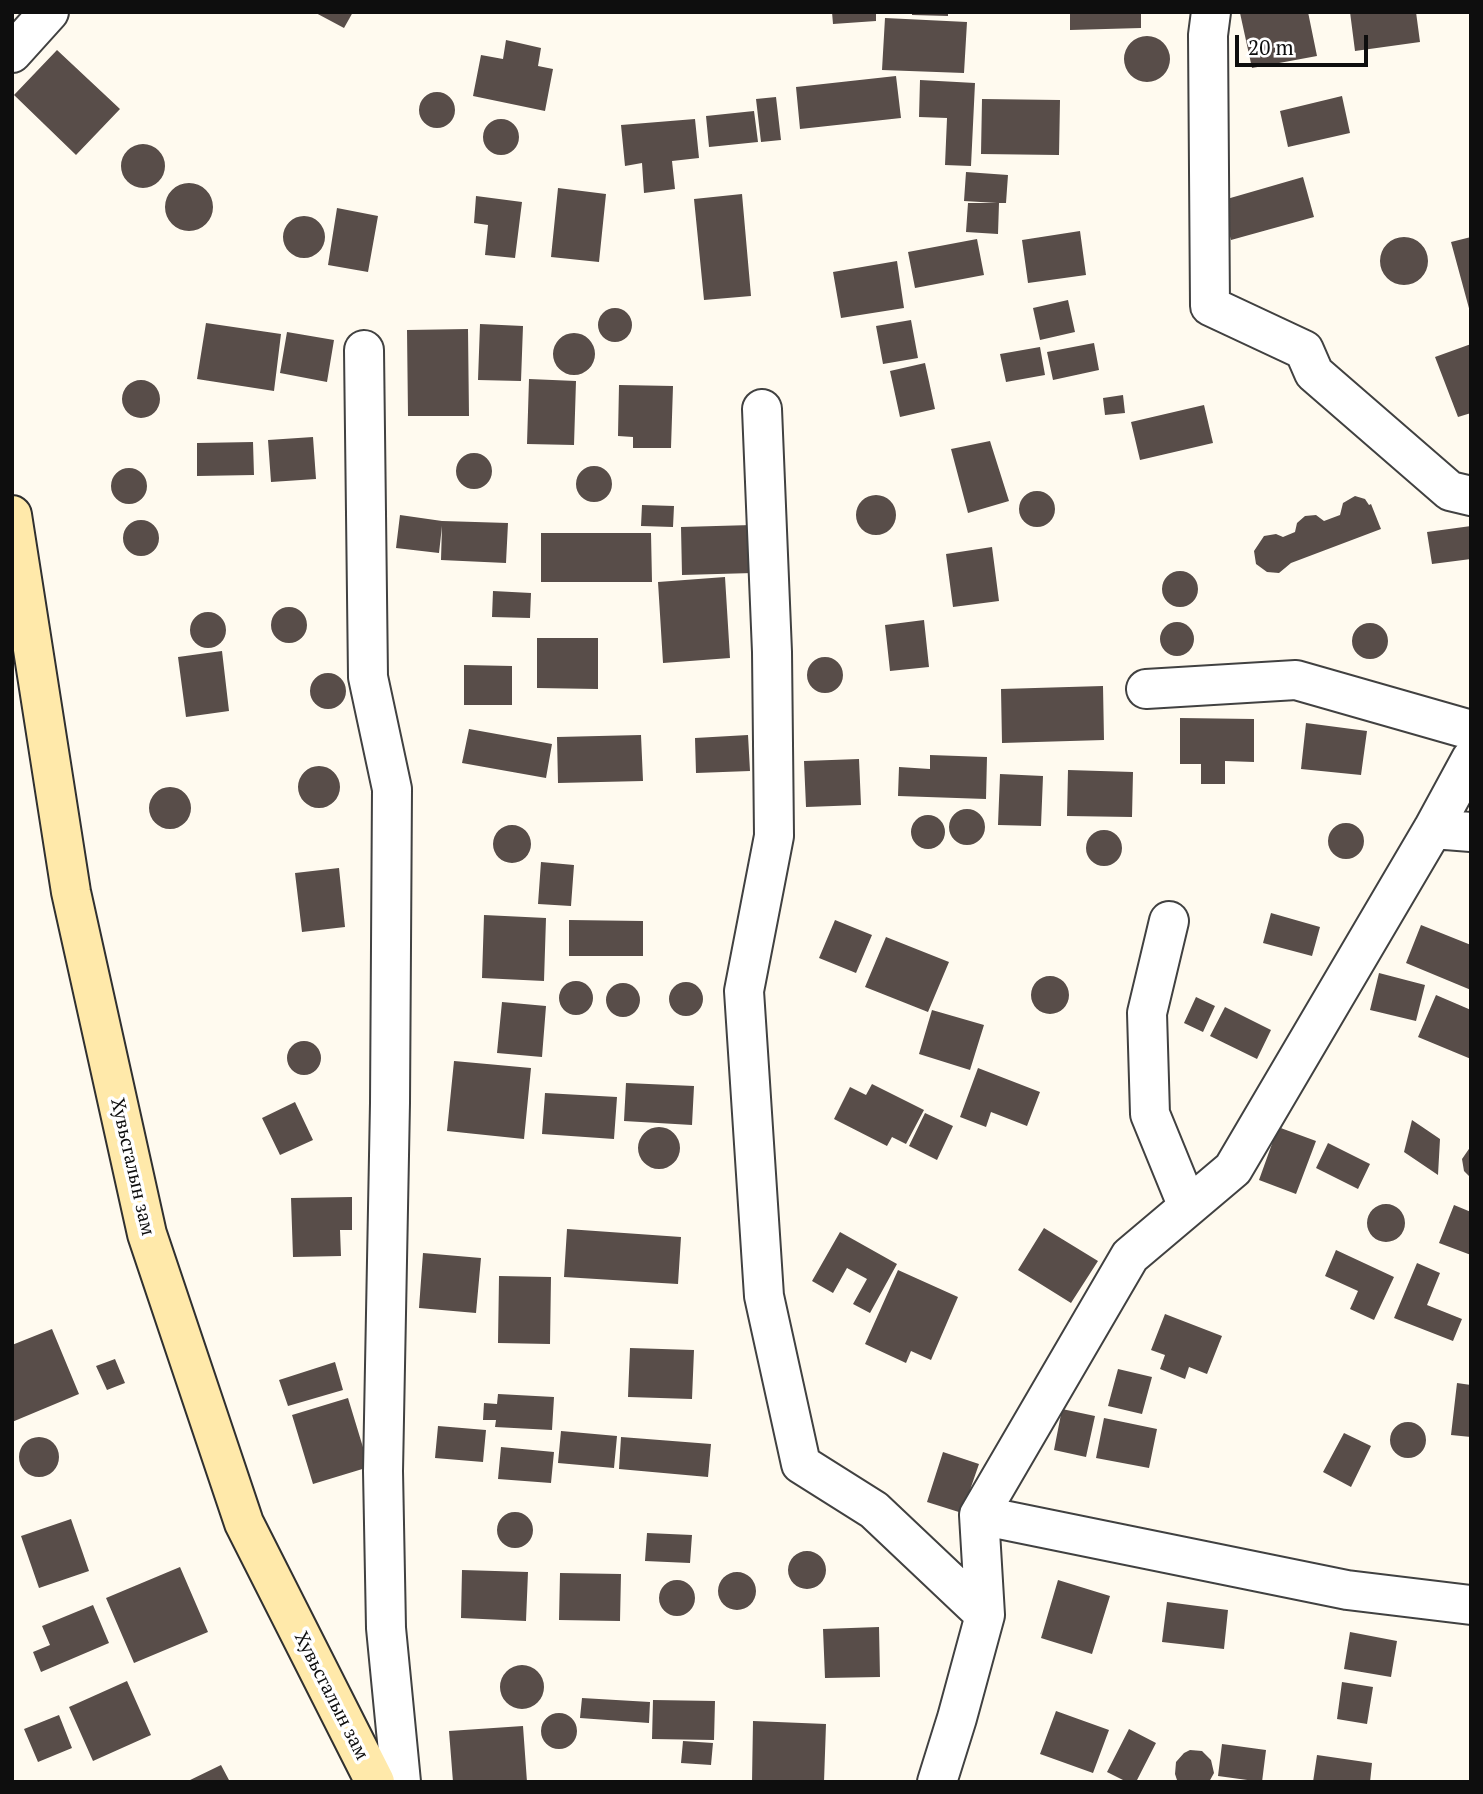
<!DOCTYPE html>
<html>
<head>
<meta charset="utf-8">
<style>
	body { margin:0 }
	#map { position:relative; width:1483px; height:1794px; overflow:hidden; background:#fffaef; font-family:"PT Serif",serif }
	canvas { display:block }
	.frame { position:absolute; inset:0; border:14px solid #0e0e0e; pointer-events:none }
	.scale { position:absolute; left:1235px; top:35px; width:133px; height:32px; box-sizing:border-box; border:4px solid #0e0e0e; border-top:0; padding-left:9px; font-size:21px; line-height:24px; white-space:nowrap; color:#0e0e0e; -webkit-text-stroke:5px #fff; paint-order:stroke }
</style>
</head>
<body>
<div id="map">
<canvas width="1483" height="1794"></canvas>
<div class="frame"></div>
<div class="scale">20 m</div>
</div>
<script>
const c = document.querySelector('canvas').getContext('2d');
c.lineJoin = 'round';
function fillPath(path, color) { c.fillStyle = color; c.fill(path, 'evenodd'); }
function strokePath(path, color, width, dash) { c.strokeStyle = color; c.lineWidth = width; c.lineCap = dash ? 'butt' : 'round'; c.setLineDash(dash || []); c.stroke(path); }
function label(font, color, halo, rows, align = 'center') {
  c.font = font + ' "PT Serif",serif'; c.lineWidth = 7; c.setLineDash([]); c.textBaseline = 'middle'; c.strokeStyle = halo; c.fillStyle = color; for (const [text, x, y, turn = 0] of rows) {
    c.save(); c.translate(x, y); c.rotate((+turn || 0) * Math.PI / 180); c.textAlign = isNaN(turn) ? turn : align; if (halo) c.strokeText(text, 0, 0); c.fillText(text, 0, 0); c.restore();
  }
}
const building = new Path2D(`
	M 314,12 L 353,12 L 344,28 Z
	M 832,12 L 876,12 L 876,21 L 833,24 Z
	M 912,12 L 948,12 L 948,16 L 912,15 Z
	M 1070,12 L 1141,12 L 1141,28 L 1070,30 Z
	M 1308,12 L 1317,56 L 1252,68 L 1240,13 Z
	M 1350,12 L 1416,12 L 1420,42 L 1355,51 Z
	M 885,18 L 967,22 L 964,73 L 882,70 Z
	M1124 59a23 23 0 1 1 46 0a23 23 0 1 1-46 0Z
	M 506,40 L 541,48 L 538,66 L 553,69 L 545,111 L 473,96 L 481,55 L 503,59 Z
	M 57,50 L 120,109 L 76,155 L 14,95 Z
	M 896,76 L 901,118 L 800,129 L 796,87 Z
	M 920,80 L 975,83 L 971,166 L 945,165 L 947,118 L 919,117 Z
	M419 110a18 18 0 1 1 36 0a18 18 0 1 1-36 0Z
	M 1342,96 L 1350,133 L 1288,147 L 1280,111 Z
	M 776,97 L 781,140 L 761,142 L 756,99 Z
	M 982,99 L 1060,100 L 1059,155 L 981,154 Z
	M 754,111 L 758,142 L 709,147 L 706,116 Z
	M483 137a18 18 0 1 1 36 0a18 18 0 1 1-36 0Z
	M 695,119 L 699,158 L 672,161 L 675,189 L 644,193 L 642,163 L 625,166 L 621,125 Z
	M121 166a22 22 0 1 1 44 0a22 22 0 1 1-44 0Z
	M 966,172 L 1008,175 L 1006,203 L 999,203 L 998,234 L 966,232 L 968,203 L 997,203 L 964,201 Z
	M 1303,177 L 1314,217 L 1231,240 L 1220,201 Z
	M165 207a24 24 0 1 1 48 0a24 24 0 1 1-48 0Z
	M 558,188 L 606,194 L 599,262 L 551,257 Z
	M 742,194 L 751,296 L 704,300 L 694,199 Z
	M 476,196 L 522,202 L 515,258 L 485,255 L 488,225 L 474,223 Z
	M 337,208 L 378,216 L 368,272 L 328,265 Z
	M283 237a21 21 0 1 1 42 0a21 21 0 1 1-42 0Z
	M 1080,231 L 1086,275 L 1028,283 L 1022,240 Z
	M1380 261a24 24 0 1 1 48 0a24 24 0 1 1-48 0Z
	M 1471,237 L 1471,312 L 1470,312 L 1451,242 Z
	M 977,239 L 984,275 L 915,288 L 908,252 Z
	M 897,261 L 904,308 L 841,318 L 833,272 Z
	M 1068,300 L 1075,332 L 1040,340 L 1033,308 Z
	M598 325a17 17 0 1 1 34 0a17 17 0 1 1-34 0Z
	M 911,320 L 918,358 L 883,364 L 876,326 Z
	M 206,323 L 281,334 L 274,391 L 197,379 Z
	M 480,324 L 523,326 L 521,381 L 478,380 Z
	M 468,329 L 469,416 L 408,416 L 407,330 Z
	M 287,332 L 334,340 L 327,382 L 280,373 Z
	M553 354a21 21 0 1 1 42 0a21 21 0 1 1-42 0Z
	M 1094,343 L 1099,370 L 1053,380 L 1047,352 Z
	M 1471,344 L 1471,413 L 1458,417 L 1435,357 Z
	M 1040,347 L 1045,375 L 1006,382 L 1000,354 Z
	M 925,363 L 935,409 L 900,417 L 890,371 Z
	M 529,379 L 576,381 L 574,445 L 527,444 Z
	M122 399a19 19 0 1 1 38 0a19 19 0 1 1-38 0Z
	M 619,385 L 673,386 L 671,448 L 633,448 L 633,437 L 618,436 Z
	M 1123,395 L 1125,413 L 1105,415 L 1103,398 Z
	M 1204,405 L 1213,443 L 1140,460 L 1131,422 Z
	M 313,437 L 316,479 L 271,482 L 268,440 Z
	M 990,441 L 1009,501 L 968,513 L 951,449 Z
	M 253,442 L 254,475 L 197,476 L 197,443 Z
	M456 471a18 18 0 1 1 36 0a18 18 0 1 1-36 0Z
	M576 484a18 18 0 1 1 36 0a18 18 0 1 1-36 0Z
	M111 486a18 18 0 1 1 36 0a18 18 0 1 1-36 0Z
	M1019 509a18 18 0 1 1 36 0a18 18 0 1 1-36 0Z
	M856 515a20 20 0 1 1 40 0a20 20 0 1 1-40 0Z
	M 1355,496 L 1365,499 L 1369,505 L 1371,504 L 1381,529 L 1291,563 L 1279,573 L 1267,572 L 1256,564 L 1254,551 L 1264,536 L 1276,534 L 1283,537 L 1295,532 L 1297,523 L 1305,516 L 1316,515 L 1324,521 L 1340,515 L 1343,503 Z
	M 642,505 L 674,506 L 673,527 L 641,526 Z
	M 400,515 L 442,521 L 508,523 L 506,563 L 441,560 L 442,526 L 439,553 L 396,548 Z
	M123 538a18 18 0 1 1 36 0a18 18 0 1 1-36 0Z
	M 752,525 L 753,573 L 682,575 L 681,527 Z
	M 1471,526 L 1471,559 L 1432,564 L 1427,532 Z
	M 541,533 L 651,533 L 652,582 L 541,582 Z
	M 992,547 L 999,601 L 953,607 L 946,554 Z
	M1162 589a18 18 0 1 1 36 0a18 18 0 1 1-36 0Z
	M 725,577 L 730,658 L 663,663 L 658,582 Z
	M 493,591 L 531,593 L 530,618 L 492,617 Z
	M271 625a18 18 0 1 1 36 0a18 18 0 1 1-36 0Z
	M190 630a18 18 0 1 1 36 0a18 18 0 1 1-36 0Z
	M 924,620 L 929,667 L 890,671 L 885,625 Z
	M1160 639a17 17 0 1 1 34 0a17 17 0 1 1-34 0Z
	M1352 641a18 18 0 1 1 36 0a18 18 0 1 1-36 0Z
	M 537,638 L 598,638 L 598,689 L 537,688 Z
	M 222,651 L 229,711 L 186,717 L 178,657 Z
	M807 675a18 18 0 1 1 36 0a18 18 0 1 1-36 0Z
	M 464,665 L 512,666 L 512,705 L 464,705 Z
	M310 691a18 18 0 1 1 36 0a18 18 0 1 1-36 0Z
	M 1103,686 L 1104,740 L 1002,743 L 1001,689 Z
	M 1180,718 L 1254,719 L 1254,762 L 1225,761 L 1225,784 L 1201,784 L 1201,764 L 1180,764 Z
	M 1306,723 L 1367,731 L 1361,775 L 1301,769 Z
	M 469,729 L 552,744 L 546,778 L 462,763 Z
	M 641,735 L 643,781 L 558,783 L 557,737 Z
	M 748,735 L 750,771 L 696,773 L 695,738 Z
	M 930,755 L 987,757 L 986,799 L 898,796 L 899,767 L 930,769 Z
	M 859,759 L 861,805 L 806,807 L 804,761 Z
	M298 787a21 21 0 1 1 42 0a21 21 0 1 1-42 0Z
	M 1068,770 L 1133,772 L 1132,817 L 1067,816 Z
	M 1000,774 L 1043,776 L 1041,826 L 998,825 Z
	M149 808a21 21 0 1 1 42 0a21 21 0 1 1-42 0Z
	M949 827a18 18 0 1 1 36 0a18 18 0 1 1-36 0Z
	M911 832a17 17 0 1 1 34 0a17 17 0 1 1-34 0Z
	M1328 841a18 18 0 1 1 36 0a18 18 0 1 1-36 0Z
	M493 844a19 19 0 1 1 38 0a19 19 0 1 1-38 0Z
	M1086 848a18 18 0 1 1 36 0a18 18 0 1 1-36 0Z
	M 541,862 L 574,865 L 571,906 L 538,904 Z
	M 339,868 L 345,927 L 302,932 L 295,873 Z
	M 1271,913 L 1320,927 L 1312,956 L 1263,943 Z
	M 484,915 L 546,918 L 544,981 L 482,978 Z
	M 569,920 L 643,921 L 643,956 L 569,956 Z
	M 835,920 L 872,935 L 856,973 L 819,958 Z
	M 1421,925 L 1471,945 L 1471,990 L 1406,963 Z
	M 886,937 L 949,962 L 928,1012 L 865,987 Z
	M 1379,973 L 1425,985 L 1416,1021 L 1370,1010 Z
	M1031 995a19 19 0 1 1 38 0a19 19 0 1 1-38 0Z
	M559 998a17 17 0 1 1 34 0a17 17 0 1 1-34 0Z
	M669 999a17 17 0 1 1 34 0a17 17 0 1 1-34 0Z
	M606 1000a17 17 0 1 1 34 0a17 17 0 1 1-34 0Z
	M 1436,995 L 1471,1010 L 1471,1059 L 1418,1037 Z
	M 1196,997 L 1215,1006 L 1203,1032 L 1184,1023 Z
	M 502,1002 L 546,1006 L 542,1057 L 497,1053 Z
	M 1225,1007 L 1271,1030 L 1257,1059 L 1210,1036 Z
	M 932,1010 L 984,1025 L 970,1070 L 919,1054 Z
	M287 1058a17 17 0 1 1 34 0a17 17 0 1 1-34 0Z
	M 454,1061 L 531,1068 L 524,1139 L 447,1131 Z
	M 978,1068 L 1040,1092 L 1027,1126 L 991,1112 L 986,1127 L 960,1117 Z
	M 626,1083 L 694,1086 L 692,1125 L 624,1121 Z
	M 872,1084 L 924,1110 L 906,1144 L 892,1137 L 887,1146 L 834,1119 L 850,1087 L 866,1095 Z
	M 545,1093 L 617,1097 L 614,1139 L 542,1134 Z
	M 295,1102 L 313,1140 L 280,1155 L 262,1118 Z
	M 925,1113 L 953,1126 L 937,1160 L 909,1146 Z
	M 1412,1120 L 1440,1139 L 1438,1175 L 1404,1152 Z
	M638 1148a21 21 0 1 1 42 0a21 21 0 1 1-42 0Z
	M 1278,1127 L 1316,1141 L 1296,1194 L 1259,1180 Z
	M 1328,1143 L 1370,1164 L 1358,1189 L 1316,1168 Z
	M 1471,1146 L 1471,1178 L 1464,1171 L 1462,1159 Z
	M 352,1197 L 352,1230 L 340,1230 L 341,1256 L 293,1257 L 291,1198 Z
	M1367 1223a19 19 0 1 1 38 0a19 19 0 1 1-38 0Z
	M 1454,1205 L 1471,1212 L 1471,1255 L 1439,1243 Z
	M 1044,1228 L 1098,1261 L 1071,1303 L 1018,1270 Z
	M 567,1229 L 681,1237 L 678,1284 L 564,1277 Z
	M 840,1232 L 897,1264 L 870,1313 L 853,1304 L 867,1279 L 847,1268 L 833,1293 L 812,1281 Z
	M 1336,1250 L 1394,1277 L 1374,1320 L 1350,1309 L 1358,1291 L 1325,1276 Z
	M 423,1253 L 481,1258 L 476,1313 L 419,1308 Z
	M 1417,1263 L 1440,1273 L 1427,1305 L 1462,1319 L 1453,1341 L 1394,1318 Z
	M 898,1270 L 958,1297 L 931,1360 L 911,1351 L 906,1363 L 865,1344 Z
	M 499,1276 L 551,1277 L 550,1344 L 498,1343 Z
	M 1165,1314 L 1222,1336 L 1207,1374 L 1189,1367 L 1185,1379 L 1160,1369 L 1165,1355 L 1151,1350 Z
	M 52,1329 L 79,1394 L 12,1422 L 12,1345 Z
	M 630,1348 L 694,1350 L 692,1399 L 628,1397 Z
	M 115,1359 L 125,1383 L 107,1390 L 96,1366 Z
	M 335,1362 L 343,1390 L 288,1406 L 279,1380 Z
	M 1118,1369 L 1152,1377 L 1142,1414 L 1108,1406 Z
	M 1457,1383 L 1471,1385 L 1471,1437 L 1451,1435 Z
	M 498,1394 L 554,1397 L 552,1430 L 495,1427 L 496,1420 L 483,1420 L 484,1403 L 497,1404 Z
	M 348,1398 L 369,1467 L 313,1484 L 292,1415 Z
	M 1062,1409 L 1095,1416 L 1086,1457 L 1054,1450 Z
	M 1104,1418 L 1157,1429 L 1149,1468 L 1096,1458 Z
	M1390 1440a18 18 0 1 1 36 0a18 18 0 1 1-36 0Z
	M 438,1426 L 486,1430 L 483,1462 L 435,1458 Z
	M 561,1431 L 617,1436 L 614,1468 L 558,1463 Z
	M 1344,1433 L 1371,1446 L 1351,1487 L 1323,1472 Z
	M19 1457a20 20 0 1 1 40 0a20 20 0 1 1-40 0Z
	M 621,1437 L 711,1444 L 708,1477 L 619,1469 Z
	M 501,1447 L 554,1452 L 551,1483 L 498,1479 Z
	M 943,1452 L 979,1464 L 962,1513 L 927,1502 Z
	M497 1530a18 18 0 1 1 36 0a18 18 0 1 1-36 0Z
	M 71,1519 L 89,1571 L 39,1588 L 21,1536 Z
	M 647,1533 L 692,1535 L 690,1563 L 645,1561 Z
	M788 1570a19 19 0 1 1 38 0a19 19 0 1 1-38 0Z
	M 180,1567 L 208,1632 L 134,1663 L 106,1598 Z
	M 462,1570 L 528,1572 L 526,1621 L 461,1618 Z
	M718 1591a19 19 0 1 1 38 0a19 19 0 1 1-38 0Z
	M 560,1573 L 621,1574 L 620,1621 L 559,1620 Z
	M 1058,1580 L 1110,1596 L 1092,1654 L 1041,1638 Z
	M659 1598a18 18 0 1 1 36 0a18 18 0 1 1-36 0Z
	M 1167,1602 L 1228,1610 L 1224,1649 L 1162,1642 Z
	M 93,1605 L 109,1643 L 41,1672 L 33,1652 L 50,1645 L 42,1626 Z
	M 879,1627 L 880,1677 L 825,1678 L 823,1629 Z
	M 1350,1632 L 1397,1641 L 1391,1677 L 1344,1669 Z
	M500 1687a22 22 0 1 1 44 0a22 22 0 1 1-44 0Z
	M 127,1681 L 151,1735 L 93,1761 L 69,1707 Z
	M 1342,1682 L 1373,1687 L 1367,1724 L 1337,1719 Z
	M 582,1698 L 650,1702 L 649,1723 L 580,1718 Z
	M 653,1700 L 715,1701 L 714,1740 L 652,1739 Z
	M 1056,1711 L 1109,1730 L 1093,1773 L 1040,1754 Z
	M541 1731a18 18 0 1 1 36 0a18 18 0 1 1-36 0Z
	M 59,1715 L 72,1748 L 38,1762 L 24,1729 Z
	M 753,1721 L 826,1724 L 824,1782 L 752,1782 Z
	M 523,1726 L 527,1782 L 453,1782 L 449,1731 Z
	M 1129,1729 L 1156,1743 L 1136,1782 L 1127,1782 L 1107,1772 Z
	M 683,1741 L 713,1743 L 711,1765 L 681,1763 Z
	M 1222,1744 L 1266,1750 L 1262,1782 L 1218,1776 Z
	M 1190,1750 L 1202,1751 L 1211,1760 L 1214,1773 L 1209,1782 L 1179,1782 L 1177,1780 L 1175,1774 L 1176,1762 L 1184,1753 Z
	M 1317,1755 L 1372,1763 L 1370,1782 L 1313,1782 Z
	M 221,1765 L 230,1782 L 186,1782 Z`);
const street = new Path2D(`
	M 1211,12 L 1208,35 L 1210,306 L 1304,350 L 1314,373 L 1450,491 L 1471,496
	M 12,53 L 49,12
	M 364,350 L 368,677 L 392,789 L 390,1103 L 383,1471 L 386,1628 L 401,1782
	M 762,409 L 772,652 L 774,836 L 744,991 L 764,1296 L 801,1464 L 874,1510 L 985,1615
	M 1146,689 L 1296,680 L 1471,730
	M 1433,829 L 1471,832
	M 1169,921 L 1147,1013 L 1150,1114 L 1188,1207
	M 979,1515 L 1347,1590 L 1471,1605
	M 937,1782 L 957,1718 L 985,1615 L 979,1515 L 1130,1256 L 1233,1169 L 1433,829 L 1471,759`);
const secondary = new Path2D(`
	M 12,515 L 71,892 L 147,1234 L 244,1523 L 375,1782`);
const streetNames = [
	["Хувьсгалын зам",132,1167,77],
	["Хувьсгалын зам",331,1696,63]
];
fillPath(building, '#584d49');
strokePath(street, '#414141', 42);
strokePath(secondary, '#303030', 42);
strokePath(street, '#fff', 38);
strokePath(secondary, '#ffe9aa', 38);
label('19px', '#0e0e0e', '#fff', streetNames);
</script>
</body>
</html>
